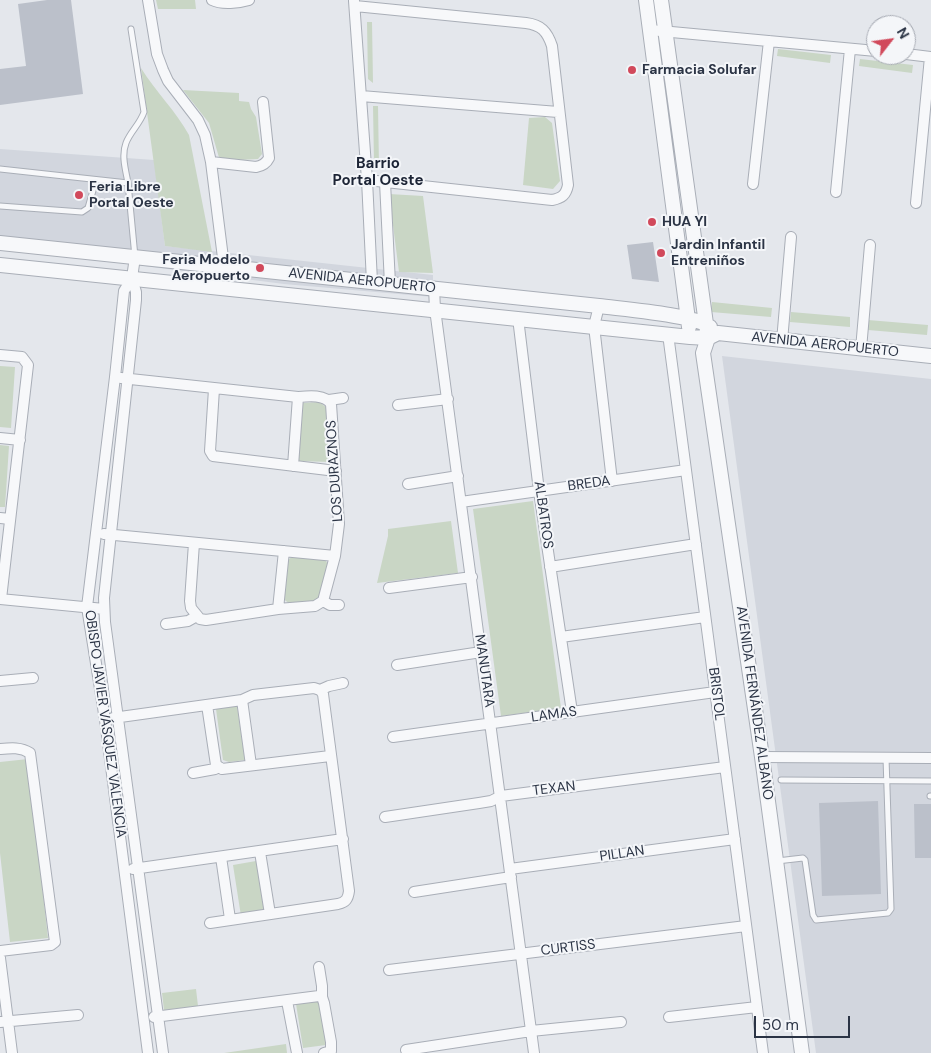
<!DOCTYPE html>
<html>
<head>
<meta charset="utf-8">
<style>
	body { margin:0 }
	#map { position:relative; width:931px; height:1053px; overflow:hidden; background:#e4e7ec; font-family:"DM Sans",sans-serif }
	canvas { display:block }
	.north { position:absolute; left:866px; top:15px; width:50px; height:50px; box-sizing:border-box; background:#f4f6f9; border:1px solid #a4a8b1; border-radius:50%; rotate:60deg; font-size:14px; font-weight:700; line-height:20px; text-align:center; color:#2b3445 }
	.north::after { content:''; display:block; margin:auto; width:18px; height:22px; background:#d1495b; clip-path:polygon(50% 0,100% 100%,50% 72%,0 100%) }
	.scale { position:absolute; left:754px; top:1016px; width:96px; height:22px; box-sizing:border-box; border:2px solid #2b3445; border-top:0; padding-left:6px; font-size:15px; line-height:18px; white-space:nowrap; color:#2b3445; -webkit-text-stroke:4px #f4f6f9; paint-order:stroke }
</style>
</head>
<body>
<div id="map">
<canvas width="931" height="1053"></canvas>
<div class="north">N</div>
<div class="scale">50 m</div>
</div>
<script>
const c = document.querySelector('canvas').getContext('2d');
c.lineJoin = 'round';
function fillPath(path, color) { c.fillStyle = color; c.fill(path, 'evenodd'); }
function strokePath(path, color, width, dash) { c.strokeStyle = color; c.lineWidth = width; c.lineCap = dash ? 'butt' : 'round'; c.setLineDash(dash || []); c.stroke(path); }
function label(font, color, halo, rows, align = 'center') {
  c.font = font + ' "DM Sans",sans-serif'; c.lineWidth = 4; c.setLineDash([]); c.textBaseline = 'middle'; c.strokeStyle = halo; c.fillStyle = color; for (const [text, x, y, turn = 0] of rows) {
    c.save(); c.translate(x, y); c.rotate((+turn || 0) * Math.PI / 180); c.textAlign = isNaN(turn) ? turn : align; if (halo) c.strokeText(text, 0, 0); c.fillText(text, 0, 0); c.restore();
  }
}
const built = new Path2D(`
	M 0,149 L 154,160 L 165,246 L 433,275 L 433,297 L 284,284 L 89,259 L 0,250 Z
	M 722,356 L 931,379 L 931,1053 L 816,1053 Z`);
const green = new Path2D(`
	M 156,0 L 195,0 L 196,9 L 158,9 Z
	M 367,22 L 372,22 L 373,83 L 368,79 Z
	M 778,49 L 831,55 L 830,63 L 777,56 Z
	M 860,59 L 913,65 L 912,73 L 859,66 Z
	M 141,68 C 155,91 176,111 189,135 L 212,252 L 165,246 Z
	M 183,90 L 239,93 L 239,101 L 249,102 L 251,109 L 256,117 L 262,154 L 258,159 L 220,161 L 209,123 Z
	M 373,106 L 378,106 L 379,167 L 374,163 Z
	M 545,117 L 552,123 L 560,181 L 553,189 L 523,185 L 529,118 Z
	M 389,194 L 423,196 L 433,273 L 399,272 Z
	M 712,302 L 772,308 L 771,317 L 711,312 Z
	M 791,312 L 850,317 L 850,327 L 790,322 Z
	M 868,320 L 928,325 L 927,335 L 868,330 Z
	M 0,366 L 15,367 L 11,428 L 0,427 Z
	M 319,402 L 326,407 L 328,412 L 330,462 L 297,461 L 302,403 Z
	M 0,445 L 9,446 L 5,507 L 0,507 Z
	M 533,501 L 561,708 L 501,716 L 473,509 Z
	M 451,521 L 458,573 L 377,583 L 388,536 L 388,529 Z
	M 295,554 L 324,558 L 329,566 L 321,596 L 314,602 L 290,604 L 282,598 L 287,561 Z
	M 237,706 L 245,760 L 229,762 L 223,760 L 216,709 Z
	M 28,759 L 48,938 L 10,942 L 0,853 L 0,762 Z
	M 256,861 L 265,912 L 241,916 L 233,865 Z
	M 196,989 L 198,1006 L 164,1010 L 162,993 Z
	M 319,1000 L 326,1045 L 303,1048 L 296,1004 Z
	M 286,1044 L 287,1053 L 224,1053 Z`);
const building = new Path2D(`
	M 47,0 L 71,0 L 83,94 L 0,105 L 0,69 L 26,66 L 18,4 Z
	M 653,242 L 659,282 L 632,279 L 627,245 Z
	M 878,801 L 881,894 L 822,896 L 819,803 Z
	M 914,804 L 931,804 L 931,858 L 915,858 Z`);
const service = new Path2D(`
	M 0,169 L 128,183 L 135,257
	M 128,183 C 126,171 121,156 126,143 C 130,132 140,124 144,112 L 131,29
	M 0,206 L 82,212 L 88,208 L 96,180
	M 781,780 L 931,781
	M 930,796 L 931,796
	M 777,861 L 803,858 L 805,860 L 813,915 L 816,920 L 888,913 L 891,909 L 886,758`);
const minor = new Path2D(`
	M 148,0 L 157,54 L 163,70 L 168,81 L 198,120 L 205,135 L 211,162 L 224,266
	M 212,0 C 222,5 239,3 249,0
	M 354,1 L 367,180 L 372,282
	M 355,6 L 526,23 C 541,25 547,31 552,46 L 568,185 C 566,195 562,198 552,200 L 367,180
	M 650,30 L 876,51
	M 906,54 L 931,57
	M 361,96 L 558,112
	M 211,162 L 256,167 C 262,166 266,164 269,158 L 263,102
	M 385,182 L 390,284
	M 753,184 L 769,41
	M 836,192 L 850,49
	M 916,203 L 930,57
	M 135,257 L 132,278 L 136,292 L 136,300 L 104,598 L 105,622 L 163,1053
	M 132,278 L 124,291 L 115,377 L 87,607 L 105,720 L 148,1053
	M 434,288 L 435,309 L 534,1053
	M 599,306 L 594,326 L 612,481
	M 518,318 L 539,491 L 572,712
	M 668,334 L 763,1053
	M 782,341 L 791,237
	M 861,349 L 870,245
	M 0,355 L 22,357 L 28,365 L 1,599
	M 121,378 L 298,397 C 308,396 325,394 331,404 L 339,524 L 335,556 L 323,601
	M 214,389 L 210,451 L 213,456 L 336,471
	M 329,400 L 343,398
	M 398,405 L 448,399
	M 0,438 L 20,440
	M 293,466 L 298,397
	M 408,484 L 458,476
	M 461,502 L 686,470
	M 0,518 L 10,519
	M 104,534 L 335,556
	M 194,543 L 190,601 L 191,608 L 200,619 L 206,620 L 278,609 L 315,606 L 323,601
	M 550,567 L 696,544
	M 389,588 L 472,577
	M 0,599 L 104,609
	M 323,601 L 330,605 L 339,605
	M 278,609 L 284,551
	M 166,624 L 188,621 L 197,616
	M 561,637 L 705,617
	M 397,665 L 481,652
	M 0,681 L 33,678
	M 320,690 L 329,686 L 343,683
	M 242,700 L 251,765
	M 207,705 L 216,765 L 222,769 L 330,756
	M 113,718 L 242,700 L 253,695 L 314,688 L 320,690 L 323,694 L 349,891 C 348,899 346,902 338,904 L 210,923
	M 393,737 L 715,692
	M 0,749 C 11,748 21,747 30,753 L 55,942 L 51,945 L 0,951
	M 762,757 L 931,758
	M 193,773 L 215,769 L 218,767
	M 385,817 L 479,803 L 491,801 L 501,796 L 725,767
	M 260,852 L 270,914
	M 221,857 L 230,919
	M 133,869 L 343,839
	M 510,869 L 735,839
	M 414,892 L 511,877
	M 0,958 L 12,1053
	M 319,967 L 322,986 L 322,997
	M 389,970 L 746,926
	M 287,1001 L 297,1053
	M 154,1017 L 319,996 L 322,997 L 324,1003 L 331,1042 L 331,1051 L 324,1053
	M 669,1017 L 757,1007
	M 0,1022 L 78,1015
	M 406,1050 L 531,1031 L 621,1022`);
const tertiary = new Path2D(`
	M 646,0 L 689,327
	M 661,0 L 708,338 L 703,353 L 762,757 L 802,1053
	M 0,243 L 599,306 C 621,309 697,315 710,327
	M 0,265 L 690,337 L 708,338 L 718,333 L 931,356`);
const markers = [
	[632,70,5,"#d1495b"],
	[79,195,5,"#d1495b"],
	[652,222,5,"#d1495b"],
	[661,253,5,"#d1495b"],
	[260,268,5,"#d1495b"]
];
const poiNames = [
	["Farmacia Solufar",642,70],
	["Feria Libre",89,187],
	["Portal Oeste",89,203],
	["HUA YI",662,222],
	["Jardin Infantil",671,245],
	["Entreniños",671,261],
	["Feria Modelo",250,260,"right"],
	["Aeropuerto",250,276,"right"]
];
const streetNames = [
	["AVENIDA AEROPUERTO",362,281,6],
	["AVENIDA AEROPUERTO",825,345,6],
	["LOS DURAZNOS",335,471,-94],
	["BREDA",589,484,-8],
	["ALBATROS",543,515,82],
	["MANUTARA",484,671,82],
	["BRISTOL",716,694,83],
	["AVENIDA FERNÁNDEZ ALBANO",754,703,82],
	["LAMAS",554,715,-8],
	["OBISPO JAVIER VÁSQUEZ VALENCIA",105,724,82],
	["TEXAN",554,789,-7],
	["PILLAN",622,854,-8],
	["CURTISS",568,948,-7]
];
const neighbourhoodNames = [
	["Barrio",378,164],
	["Portal Oeste",378,181]
];
fillPath(built, '#d2d6de');
fillPath(green, '#c9d6c5');
fillPath(building, '#bbc0ca');
strokePath(service, '#a9aeb7', 7);
strokePath(minor, '#a9aeb7', 12);
strokePath(tertiary, '#a9aeb7', 16);
strokePath(service, '#f7f8fa', 5);
strokePath(minor, '#f7f8fa', 10);
strokePath(tertiary, '#f7f8fa', 14);
for (const [x, y, r, color] of markers) { const dot = new Path2D(); dot.arc(x, y, r, 0, 2 * Math.PI); c.fillStyle = color; c.fill(dot); strokePath(dot, '#f4f6f9', 2); }
label('bold 14px', '#2b3445', '#f4f6f9', poiNames, 'left');
label('14px', '#2b3445', '#f4f6f9', streetNames);
label('bold 15px', '#1d2536', '#f4f6f9', neighbourhoodNames);
</script>
</body>
</html>
